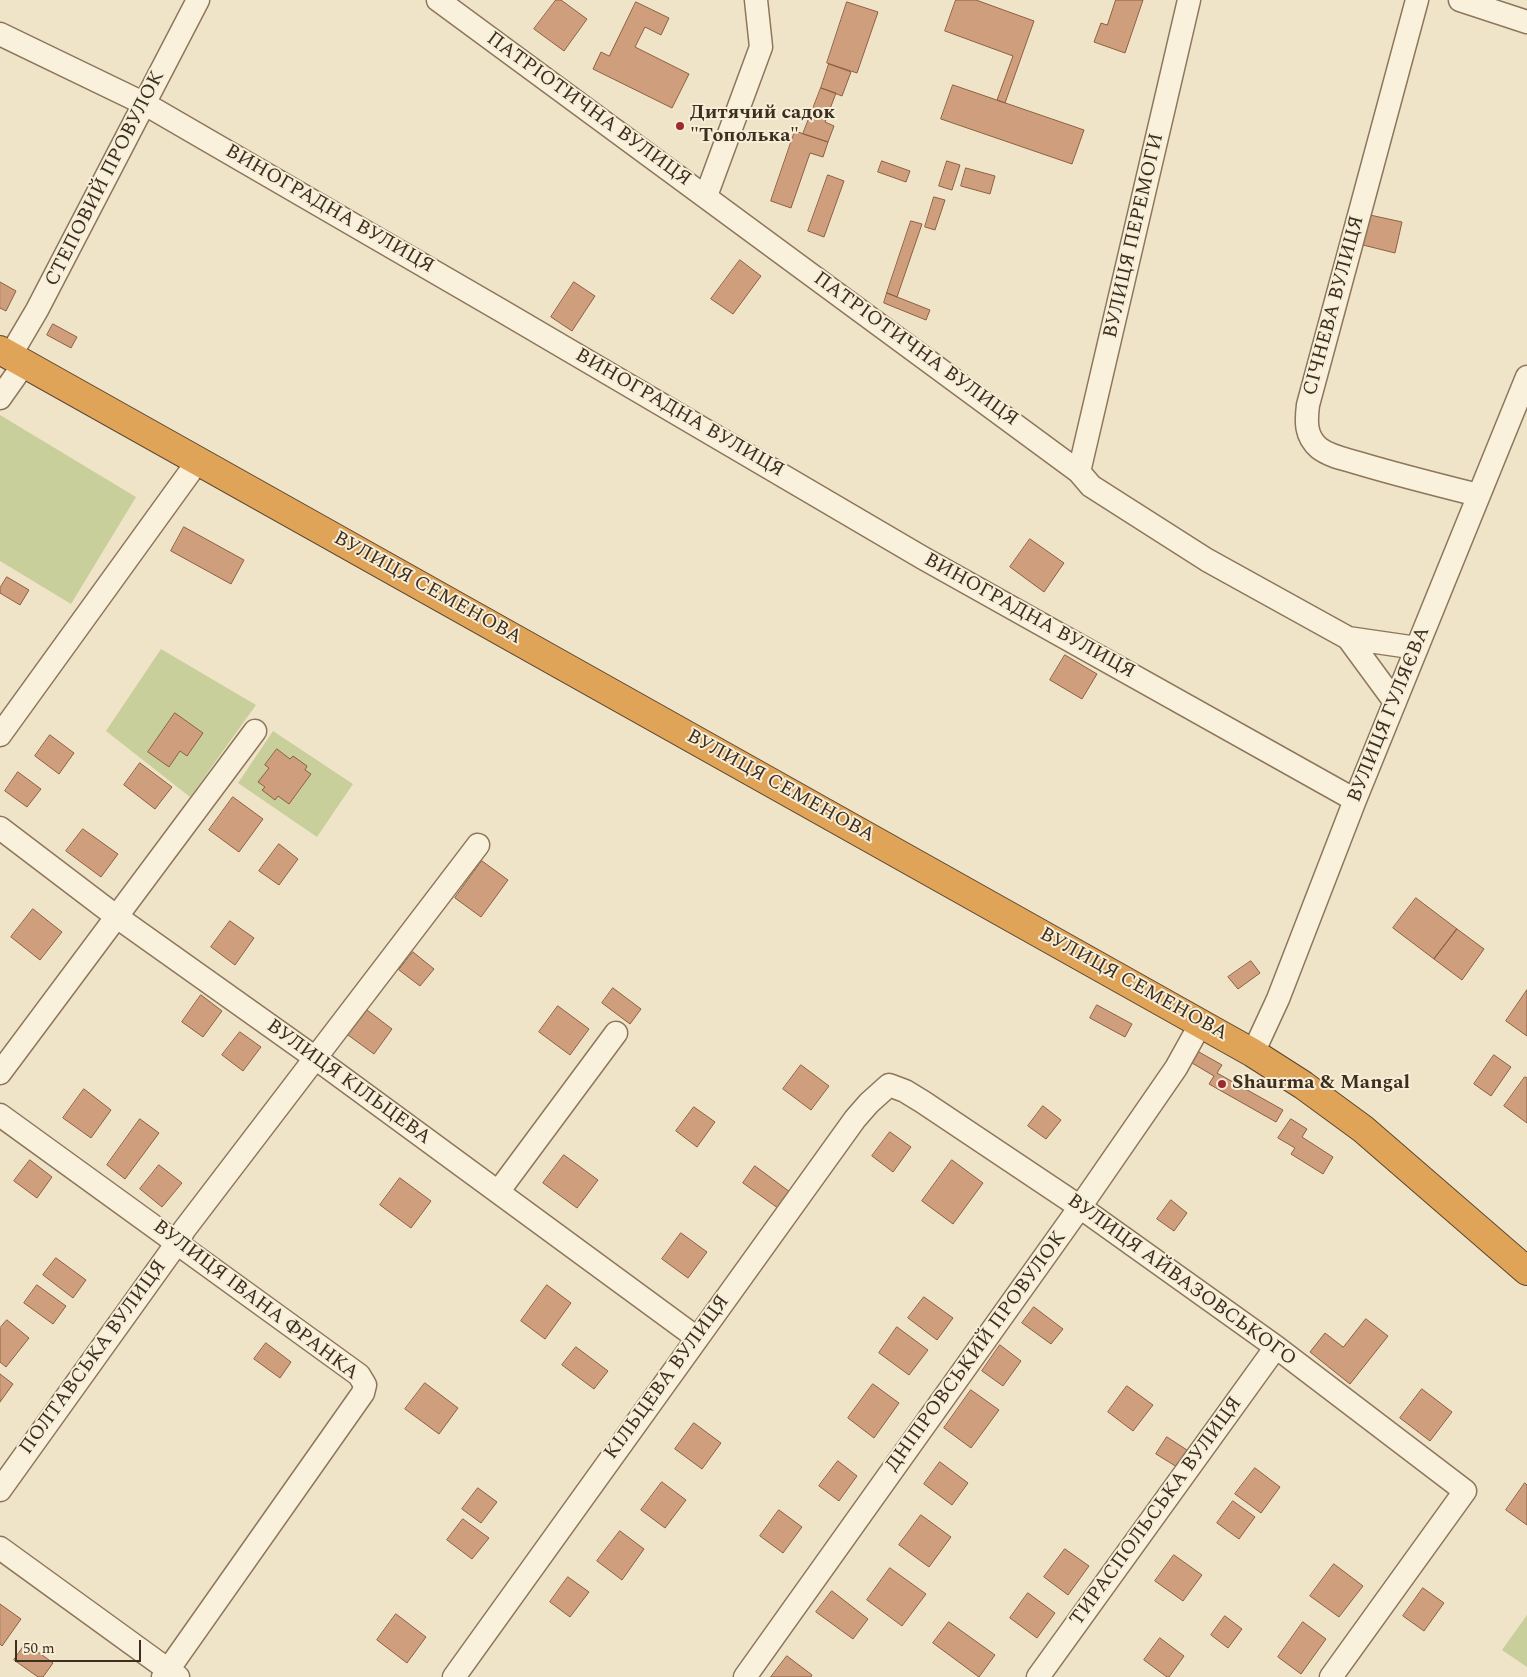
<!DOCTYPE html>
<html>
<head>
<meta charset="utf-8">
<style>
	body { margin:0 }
	#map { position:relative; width:1527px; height:1677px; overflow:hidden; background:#f0e4c8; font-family:Spectral,serif }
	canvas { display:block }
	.scale { position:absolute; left:15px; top:1640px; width:126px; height:22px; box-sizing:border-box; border:2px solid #3d2e20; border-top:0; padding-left:6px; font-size:15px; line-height:18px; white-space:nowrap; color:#3d2e20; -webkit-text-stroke:4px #f7eed8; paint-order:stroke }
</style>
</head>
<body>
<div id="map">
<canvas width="1527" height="1677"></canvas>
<div class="scale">50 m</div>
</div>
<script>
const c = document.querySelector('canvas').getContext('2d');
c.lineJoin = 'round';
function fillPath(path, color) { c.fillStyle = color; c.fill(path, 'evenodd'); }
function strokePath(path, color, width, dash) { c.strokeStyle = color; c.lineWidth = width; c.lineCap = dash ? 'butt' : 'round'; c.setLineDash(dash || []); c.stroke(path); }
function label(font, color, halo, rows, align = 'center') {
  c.font = font + ' Spectral,serif'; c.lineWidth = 4; c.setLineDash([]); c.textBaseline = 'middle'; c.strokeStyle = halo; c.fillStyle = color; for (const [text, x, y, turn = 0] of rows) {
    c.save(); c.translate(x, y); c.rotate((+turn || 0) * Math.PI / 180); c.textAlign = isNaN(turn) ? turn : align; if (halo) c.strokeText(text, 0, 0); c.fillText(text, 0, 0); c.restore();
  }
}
const green = new Path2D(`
	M 0,415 L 136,497 L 71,604 L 0,561 Z
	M 161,649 L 256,705 L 190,797 L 106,731 Z
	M 273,731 L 353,784 L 317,837 L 238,783 Z
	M 1527,1615 L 1527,1667 L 1502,1650 Z`);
const building = new Path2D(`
	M 556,0 L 561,0 L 587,19 L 564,51 L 534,29 Z
	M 956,0 L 976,0 L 1034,21 L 1005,103 L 997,100 L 1013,56 L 945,31 Z
	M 1116,0 L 1143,0 L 1125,53 L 1094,42 L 1101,23 L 1107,25 Z
	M 636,2 L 669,18 L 661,35 L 645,27 L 635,47 L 689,74 L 672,108 L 593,69 L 601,52 L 609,56 Z
	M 847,2 L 878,12 L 857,73 L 827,63 Z
	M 829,64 L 851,72 L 842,96 L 821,88 Z
	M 953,85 L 1084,130 L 1072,164 L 941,119 Z
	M 821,88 L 836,93 L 825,122 L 834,126 L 828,142 L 803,134 Z
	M 795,131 L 828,142 L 823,157 L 810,153 L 791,208 L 771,201 Z
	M 882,161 L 910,171 L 906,182 L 878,172 Z
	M 947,161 L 960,165 L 952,190 L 939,186 Z
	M 966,168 L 995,176 L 990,194 L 961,186 Z
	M 828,175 L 844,181 L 824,237 L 808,231 Z
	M 934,197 L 945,200 L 935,230 L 925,227 Z
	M 1370,215 L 1402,222 L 1395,253 L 1363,245 Z
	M 911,221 L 922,224 L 897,297 L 887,293 Z
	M 740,260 L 761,276 L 733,314 L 711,299 Z
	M 0,282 L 16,291 L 6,311 L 0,308 Z
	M 574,282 L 595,296 L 572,331 L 551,317 Z
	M 887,293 L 930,310 L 926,320 L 884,303 Z
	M 53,324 L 77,337 L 71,348 L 47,335 Z
	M 184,527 L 244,560 L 231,584 L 171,551 Z
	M 1030,539 L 1064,563 L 1044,592 L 1010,567 Z
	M 7,577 L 29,590 L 20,605 L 0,593 L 0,588 Z
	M 1065,655 L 1097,674 L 1082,699 L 1050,680 Z
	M 175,713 L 203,733 L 187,756 L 180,751 L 169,767 L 148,752 Z
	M 50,735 L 74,753 L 59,774 L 35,756 Z
	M 277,749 L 290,759 L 293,756 L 307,766 L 305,770 L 311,774 L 289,804 L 278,796 L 275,800 L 262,790 L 265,787 L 258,782 L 269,768 L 265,765 Z
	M 140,763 L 172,787 L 155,809 L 124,785 Z
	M 18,772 L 41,789 L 27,807 L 5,791 Z
	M 233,797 L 263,819 L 239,852 L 209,830 Z
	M 83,829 L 118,854 L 101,877 L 66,851 Z
	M 279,844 L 298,859 L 279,885 L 259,871 Z
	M 482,861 L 508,880 L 481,917 L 455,898 Z
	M 1416,898 L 1457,929 L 1434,959 L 1393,928 Z
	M 33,909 L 62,932 L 40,960 L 11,937 Z
	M 230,921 L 254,938 L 235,965 L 211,947 Z
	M 1457,929 L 1484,949 L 1462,980 L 1434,959 Z
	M 413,952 L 434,969 L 420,986 L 399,970 Z
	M 1251,961 L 1260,973 L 1238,989 L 1228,977 Z
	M 613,988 L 641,1009 L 630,1024 L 602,1003 Z
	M 1527,990 L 1527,1036 L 1506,1021 Z
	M 201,995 L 222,1011 L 203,1037 L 182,1022 Z
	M 1097,1005 L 1132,1024 L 1125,1037 L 1090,1018 Z
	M 558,1006 L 589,1029 L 570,1055 L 539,1032 Z
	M 367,1010 L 392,1029 L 374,1054 L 348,1035 Z
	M 240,1032 L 261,1047 L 243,1071 L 222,1055 Z
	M 1199,1052 L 1222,1065 L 1217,1073 L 1283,1110 L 1276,1122 L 1209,1084 L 1214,1076 L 1192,1063 Z
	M 1494,1055 L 1511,1067 L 1491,1096 L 1474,1084 Z
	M 801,1065 L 829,1086 L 811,1110 L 783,1089 Z
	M 1525,1077 L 1527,1078 L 1527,1123 L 1504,1106 Z
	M 84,1089 L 111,1110 L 91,1138 L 63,1118 Z
	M 1043,1106 L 1061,1120 L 1046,1139 L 1028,1126 Z
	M 694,1107 L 715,1122 L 697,1147 L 676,1131 Z
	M 140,1119 L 159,1133 L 125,1179 L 107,1165 Z
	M 1291,1119 L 1307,1129 L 1302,1137 L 1333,1157 L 1323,1174 L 1291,1154 L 1295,1148 L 1278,1138 Z
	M 890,1132 L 911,1147 L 893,1172 L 872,1156 Z
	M 564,1155 L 598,1180 L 577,1208 L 543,1183 Z
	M 30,1160 L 52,1177 L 37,1198 L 14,1181 Z
	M 952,1160 L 983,1183 L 953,1224 L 922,1201 Z
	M 159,1165 L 182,1183 L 162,1207 L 140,1189 Z
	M 755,1166 L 794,1195 L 782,1211 L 743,1183 Z
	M 400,1178 L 431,1201 L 411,1228 L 380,1205 Z
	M 1171,1200 L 1187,1213 L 1174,1231 L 1157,1219 Z
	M 681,1233 L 707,1252 L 688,1278 L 662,1259 Z
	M 56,1258 L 86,1280 L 73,1298 L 43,1275 Z
	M 37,1285 L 66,1306 L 53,1324 L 24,1303 Z
	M 547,1285 L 571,1303 L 545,1339 L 521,1321 Z
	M 924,1297 L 953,1318 L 937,1340 L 908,1318 Z
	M 1034,1307 L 1063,1329 L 1051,1344 L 1022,1323 Z
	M 1366,1319 L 1388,1336 L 1350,1384 L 1310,1352 L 1325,1333 L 1343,1347 Z
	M 7,1320 L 29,1338 L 6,1367 L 0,1362 L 0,1328 Z
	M 897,1327 L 928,1350 L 909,1375 L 879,1353 Z
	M 266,1343 L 291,1362 L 280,1378 L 254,1359 Z
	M 1000,1345 L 1021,1361 L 1003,1386 L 982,1371 Z
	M 576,1347 L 608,1371 L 594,1389 L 562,1365 Z
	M 0,1374 L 13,1384 L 0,1402 Z
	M 425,1383 L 458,1408 L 439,1434 L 405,1409 Z
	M 873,1384 L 899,1403 L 874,1438 L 848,1418 Z
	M 1127,1386 L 1153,1405 L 1133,1431 L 1108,1412 Z
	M 1422,1389 L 1452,1412 L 1430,1441 L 1400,1418 Z
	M 971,1390 L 999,1410 L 971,1448 L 944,1428 Z
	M 694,1423 L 721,1443 L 702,1469 L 675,1449 Z
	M 1167,1437 L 1187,1450 L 1177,1467 L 1156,1454 Z
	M 838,1461 L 857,1476 L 839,1501 L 819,1486 Z
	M 940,1462 L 968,1483 L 952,1505 L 924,1484 Z
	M 1255,1468 L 1280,1487 L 1261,1513 L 1235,1494 Z
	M 662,1482 L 686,1500 L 665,1528 L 641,1510 Z
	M 1525,1483 L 1527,1485 L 1527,1525 L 1506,1510 Z
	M 478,1488 L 497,1502 L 481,1523 L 462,1509 Z
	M 1233,1501 L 1255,1517 L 1239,1539 L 1217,1523 Z
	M 779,1510 L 802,1527 L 783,1553 L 760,1536 Z
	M 921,1515 L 951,1537 L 929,1567 L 899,1545 Z
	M 463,1519 L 489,1538 L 472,1559 L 447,1540 Z
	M 620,1531 L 644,1549 L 622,1580 L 597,1561 Z
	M 1065,1549 L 1089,1566 L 1068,1595 L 1044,1577 Z
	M 1174,1555 L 1202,1575 L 1183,1601 L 1155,1581 Z
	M 1334,1564 L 1363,1586 L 1339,1617 L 1310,1596 Z
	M 890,1568 L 926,1594 L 902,1626 L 867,1600 Z
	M 568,1577 L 589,1592 L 570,1617 L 550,1602 Z
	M 1423,1588 L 1444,1603 L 1424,1631 L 1403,1616 Z
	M 832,1591 L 868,1619 L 853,1639 L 816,1612 Z
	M 1028,1593 L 1055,1613 L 1037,1638 L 1010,1618 Z
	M 0,1604 L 21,1619 L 2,1646 L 0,1644 Z
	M 396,1614 L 426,1637 L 407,1663 L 377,1640 Z
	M 1225,1616 L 1242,1629 L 1228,1648 L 1211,1635 Z
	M 949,1622 L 995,1655 L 979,1677 L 933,1643 Z
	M 1303,1622 L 1326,1639 L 1301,1674 L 1278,1657 Z
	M 1160,1638 L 1184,1656 L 1169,1677 L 1167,1677 L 1144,1660 Z
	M 26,1643 L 53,1663 L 43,1677 L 38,1677 L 14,1660 Z
	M 787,1656 L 812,1675 L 811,1677 L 771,1677 Z`);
const minor = new Path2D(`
	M 438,0 L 1079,472 L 1091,486 L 1207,560 L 1348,638 L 1417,648
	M 1417,0 L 1308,405 C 1306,421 1305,436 1319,448 C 1329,456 1345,459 1358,463 C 1398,475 1438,485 1478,495
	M 1460,0 L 1527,22
	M 0,34 L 145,104 L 502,311 L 923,558 L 1355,800
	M 706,196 L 761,47 L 756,0
	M 10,356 L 37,310 L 198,0
	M 0,398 L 24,364
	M 1079,472 L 1189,0
	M 1348,638 L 1395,702
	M 0,735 L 198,461
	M 0,828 L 117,917 L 314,1057 L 697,1338
	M 1253,1053 L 1278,999 L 1355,800 L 1527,377
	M 0,1073 L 255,731
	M 0,1115 L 359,1375 L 365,1385 L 363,1393 L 163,1677
	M 498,1192 L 616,1033
	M 0,1490 L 177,1243 L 184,1230 L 478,845
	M 0,1548 L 178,1677
	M 454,1677 L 855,1119 L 869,1103 L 889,1085 L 905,1091 L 923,1102 L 1080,1207 L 1276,1347 L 1465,1491 L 1331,1677
	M 745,1677 L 1080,1207 L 1176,1068 L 1201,1023
	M 1038,1677 L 1276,1347`);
const highway = new Path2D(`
	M 0,350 L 1253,1053 L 1303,1085 L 1363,1129 L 1527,1271`);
const markers = [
	[680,126,5,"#9e2a2b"],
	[1222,1084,5,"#9e2a2b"]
];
const streetNames = [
	["ПАТРІОТИЧНА ВУЛИЦЯ",588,110,36],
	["СТЕПОВИЙ ПРОВУЛОК",106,179,-63],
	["ВИНОГРАДНА ВУЛИЦЯ",329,210,30],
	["ВУЛИЦЯ ПЕРЕМОГИ",1135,236,-77],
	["СІЧНЕВА ВУЛИЦЯ",1335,306,-75],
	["ПАТРІОТИЧНА ВУЛИЦЯ",915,350,36],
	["ВИНОГРАДНА ВУЛИЦЯ",679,414,30],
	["ВУЛИЦЯ СЕМЕНОВА",427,589,29],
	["ВИНОГРАДНА ВУЛИЦЯ",1029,617,29],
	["ВУЛИЦЯ ГУЛЯЄВА",1390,715,-68],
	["ВУЛИЦЯ СЕМЕНОВА",780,787,29],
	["ВУЛИЦЯ СЕМЕНОВА",1133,985,29],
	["ВУЛИЦЯ КІЛЬЦЕВА",348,1083,36],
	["ВУЛИЦЯ АЙВАЗОВСЬКОГО",1181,1281,36],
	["ВУЛИЦЯ ІВАНА ФРАНКА",255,1301,37],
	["ДНІПРОВСЬКИЙ ПРОВУЛОК",977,1352,-54],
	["ПОЛТАВСЬКА ВУЛИЦЯ",94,1358,-54],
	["КІЛЬЦЕВА ВУЛИЦЯ",668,1378,-54],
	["ТИРАСПОЛЬСЬКА ВУЛИЦЯ",1157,1512,-54]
];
const poiNames = [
	["Дитячий садок",690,114],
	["\"Тополька\"",690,137],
	["Shaurma & Mangal",1232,1084]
];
fillPath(green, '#c9cf9b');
fillPath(building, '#cf9f7d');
strokePath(building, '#8d5f41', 1);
strokePath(minor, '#8d765c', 25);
strokePath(highway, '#5b4430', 30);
strokePath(minor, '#faf1dc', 22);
strokePath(highway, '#e0a458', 28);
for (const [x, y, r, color] of markers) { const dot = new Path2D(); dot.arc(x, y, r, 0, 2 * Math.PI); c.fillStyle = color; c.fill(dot); strokePath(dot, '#f7eed8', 2); }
label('20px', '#3d2e20', '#f7eed8', streetNames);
label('bold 20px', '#3d2e20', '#f7eed8', poiNames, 'left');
</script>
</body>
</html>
